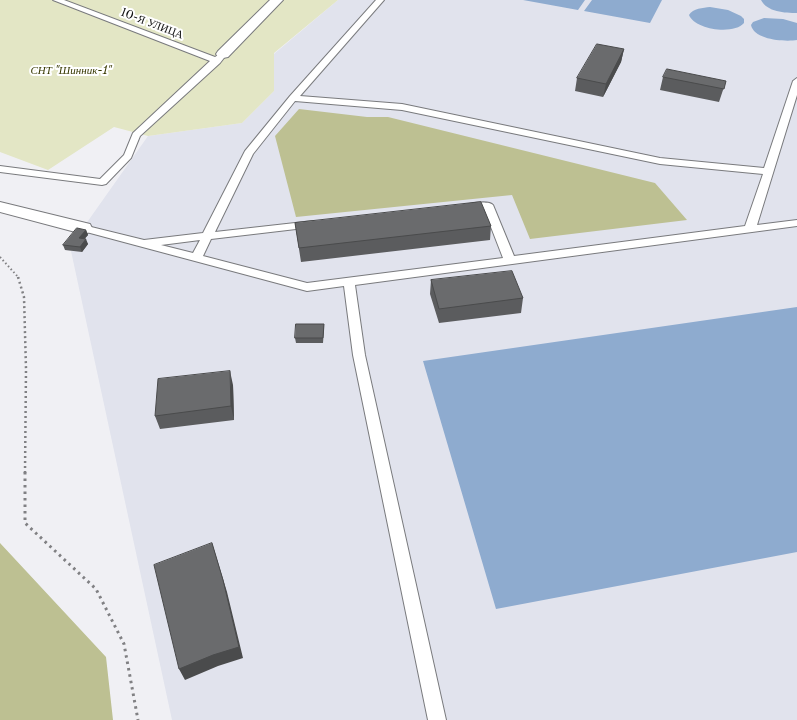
<!DOCTYPE html>
<html>
<head>
<meta charset="utf-8">
<style>
	body { margin:0 }
	canvas { display:block; background:#f0f0f4 }
</style>
</head>
<body>
<canvas width="797" height="720"></canvas>
<script>
const c = document.querySelector('canvas').getContext('2d');
c.lineJoin = 'round';
function fillPath(path, color) { c.fillStyle = color; c.fill(path, 'evenodd'); }
function strokePath(path, color, width, dash) { c.strokeStyle = color; c.lineWidth = width; c.lineCap = dash ? 'butt' : 'round'; c.setLineDash(dash || []); c.stroke(path); }
function label(font, color, halo, rows, align = 'center') {
  c.font = font + ' "Libre Baskerville",serif'; c.lineWidth = 4; c.setLineDash([]); c.textBaseline = 'middle'; c.strokeStyle = halo; c.fillStyle = color; for (const [text, x, y, turn = 0] of rows) {
    c.save(); c.translate(x, y); c.rotate((+turn || 0) * Math.PI / 180); c.textAlign = isNaN(turn) ? turn : align; if (halo) c.strokeText(text, 0, 0); c.fillText(text, 0, 0); c.restore();
  }
}
const built = new Path2D(`
	M 338,0 L 797,0 L 797,720 L 172,720 L 71,251 L 65,250 L 83,228 L 148,136 L 242,123 L 274,91 L 274,54 Z`);
const green = new Path2D(`
	M 0,0 L 338,0 L 274,53 L 274,91 L 242,123 L 148,136 L 114,127 L 48,170 L 0,152 Z`);
const forest = new Path2D(`
	M 299,109 L 367,117 L 388,117 L 655,183 L 687,220 L 530,239 L 512,195 L 296,217 L 275,136 Z
	M 0,543 L 106,657 L 113,720 L 0,720 Z`);
const water = new Path2D(`
	M 523,0 L 585,0 L 578,10 Z
	M 592,0 L 662,0 L 650,23 L 584,11 Z
	M 761,0 L 797,0 L 797,13 C 785,13 767,12 761,0 Z
	M 710,7 L 728,10 L 741,16 L 744,19 L 744,23 C 734,35 695,30 689,15 C 693,8 703,8 710,7 Z
	M 764,18 L 783,19 L 797,23 L 797,40 C 785,42 754,40 751,25 L 753,22 Z
	M 797,307 L 797,552 L 496,609 L 423,361 Z`);
const pathFar2 = new Path2D(`
	M 0,257 L 19,278`);
const pathFar1 = new Path2D(`
	M 18,277 L 24,297 L 26,369 L 25,473`);
const path = new Path2D(`
	M 25,472 L 25,523 L 96,589 L 124,644 L 138,720`);
const service = new Path2D(`
	M 53,0 L 64,0 L 215,57 L 223,52 L 227,54 L 220,63 L 140,136 L 131,158 L 106,184 L 102,185 L 0,172 L 0,166 L 100,179 L 124,155 L 133,133 L 210,61 Z
	M 376,0 L 384,0 L 300,96 L 402,104 L 660,158 L 764,168 L 793,81 L 797,78 L 797,95 L 757,225 L 797,220 L 797,226 L 355,285 L 365,355 L 446,720 L 428,720 L 353,355 L 344,286 L 307,291 L 79,230 L 78,228 L 83,225 L 144,240 L 203,233 L 245,151 L 290,96 ZM 295,101 L 402,110 L 660,164 L 763,174 L 745,226 L 514,256 L 493,205 C 489,200 464,203 460,208 L 465,211 L 484,209 L 503,258 L 307,283 L 203,256 L 211,239 L 313,227 L 318,224 L 313,221 L 215,232 L 253,154 ZM 200,240 L 193,253 L 161,245 Z`);
const minor = new Path2D(`
	M 270,0 L 283,0 L 228,57 L 223,58 L 218,57 L 216,54 L 218,51 Z
	M 0,202 L 90,224 L 92,228 L 90,232 L 83,234 L 0,212 Z`);
const wall = new Path2D(`
	M 624,49 L 621,62 L 603,97 L 575,91 L 577,78 Z
	M 663,77 L 726,81 L 719,102 L 660,90 Z
	M 295,223 L 491,226 L 490,240 L 301,262 Z
	M 86,230 L 88,235 L 84,239 L 88,244 L 82,252 L 65,250 L 63,245 Z
	M 431,280 L 523,298 L 521,313 L 439,323 L 430,294 Z
	M 324,324 L 324,329 L 323,343 L 296,343 L 295,338 Z
	M 233,385 L 234,420 L 160,429 L 155,416 Z`);
const shadedWall = new Path2D(`
	M 624,49 L 621,62 L 603,97 L 606,84 Z
	M 86,230 L 88,235 L 81,243 L 79,238 Z
	M 86,239 L 88,244 L 82,252 L 80,247 Z
	M 230,371 L 233,385 L 234,420 L 231,406 Z
	M 212,543 L 227,592 L 243,658 L 218,666 L 185,680 L 179,669 Z`);
const building = new Path2D(`
	M 597,44 L 624,49 L 606,84 L 577,78 Z
	M 667,69 L 726,81 L 724,89 L 663,77 Z
	M 481,202 L 491,226 L 299,248 L 295,223 Z
	M 77,228 L 86,230 L 79,238 L 86,239 L 80,247 L 63,245 Z
	M 512,271 L 523,298 L 439,309 L 431,280 Z
	M 296,324 L 324,324 L 323,338 L 295,338 Z
	M 230,371 L 231,406 L 155,416 L 158,379 Z
	M 212,543 L 223,580 L 239,647 L 213,655 L 179,669 L 154,565 Z`);
const farStreetnames = [
	["10-Я УЛИЦА",152,24,21]
];
const farParknames = [
	["СНТ \"Шинник-1\"",71,71]
];
fillPath(built, '#e1e3ed');
fillPath(green, '#e3e6c5');
fillPath(forest, '#bdc092');
fillPath(water, '#8eabcf');
strokePath(service, '#797a7d', 2);
strokePath(minor, '#797a7d', 2);
strokePath(pathFar2, '#808083', 2, [1.5, 2.5]);
strokePath(pathFar1, '#808083', 2.5, [2, 3]);
strokePath(path, '#808083', 3, [2.5, 4]);
fillPath(service, '#fff');
fillPath(minor, '#fff');
fillPath(wall, '#5b5c5e');
fillPath(shadedWall, '#4a4b4c');
fillPath(building, '#6a6b6d');
strokePath(building, '#4a4b4c', 1);
label('11px', '#111112', '#fff', farStreetnames);
label('italic 11px', '#373800', '#fff', farParknames);
</script>
</body>
</html>
